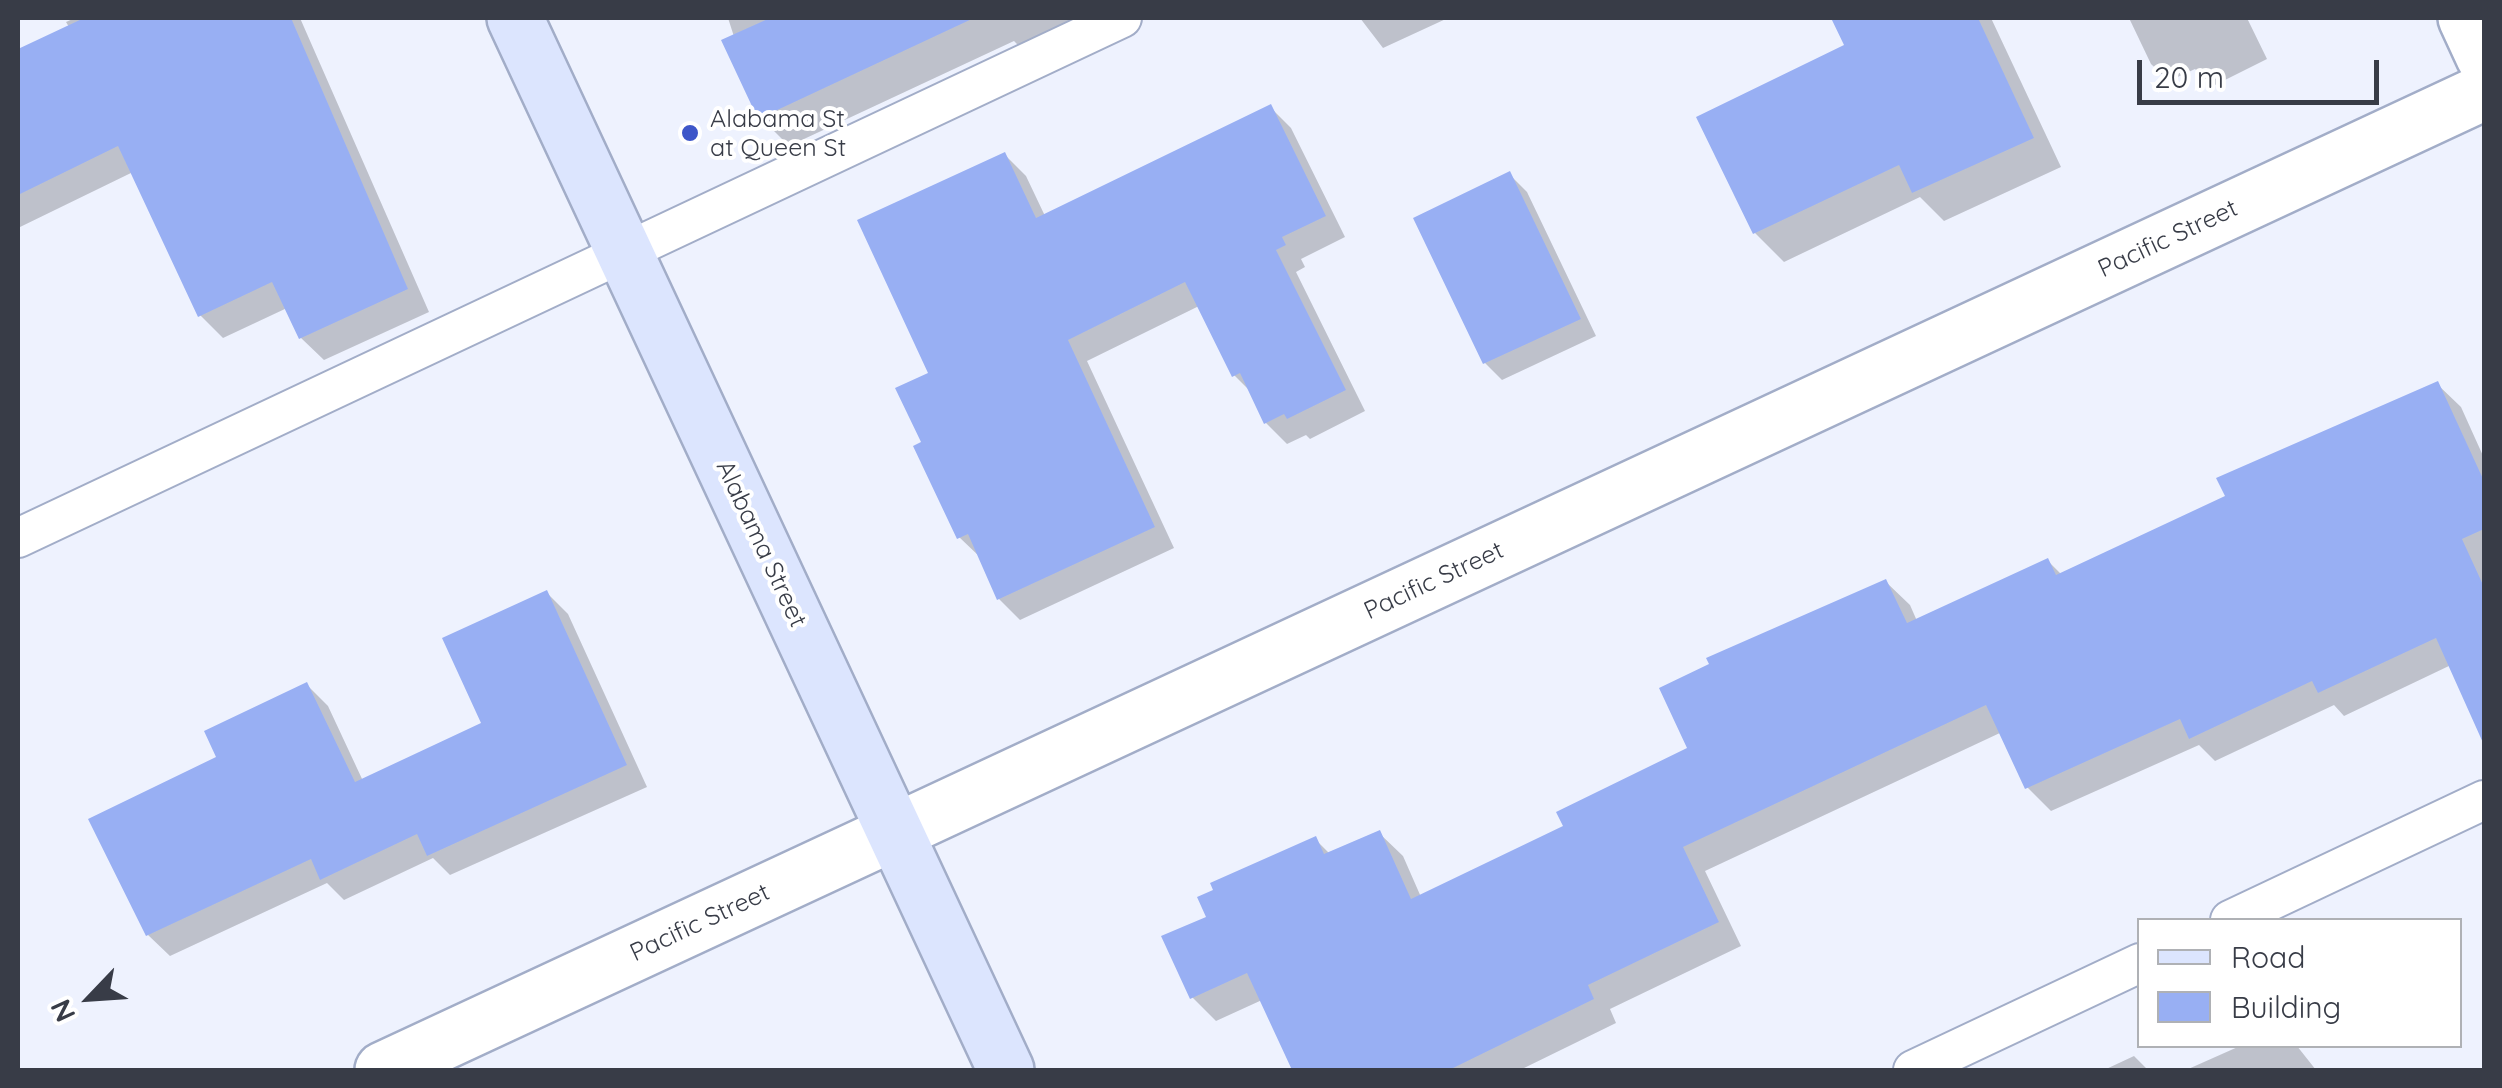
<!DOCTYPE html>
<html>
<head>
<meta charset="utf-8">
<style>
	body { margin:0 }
	#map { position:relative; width:2502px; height:1088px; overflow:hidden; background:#eef2fe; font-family:Quicksand,sans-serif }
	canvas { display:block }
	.frame { position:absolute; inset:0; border:20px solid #383c47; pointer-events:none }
	.legend { position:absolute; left:2137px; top:918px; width:325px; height:130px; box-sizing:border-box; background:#fff; border:2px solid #afb1b5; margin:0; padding:12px 18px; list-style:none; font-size:30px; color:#383c47 }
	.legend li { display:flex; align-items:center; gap:20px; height:50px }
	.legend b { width:50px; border:2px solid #afb1b5 }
	.north { position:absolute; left:40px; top:948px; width:100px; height:100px; -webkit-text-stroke:8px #fff; paint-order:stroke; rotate:245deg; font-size:28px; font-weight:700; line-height:40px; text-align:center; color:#383c47 }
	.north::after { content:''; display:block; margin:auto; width:35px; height:45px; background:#383c47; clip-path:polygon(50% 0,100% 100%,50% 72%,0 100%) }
	.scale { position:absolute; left:2137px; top:60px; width:242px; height:45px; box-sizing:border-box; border:5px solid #383c47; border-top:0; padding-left:12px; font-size:30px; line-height:35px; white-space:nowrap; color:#383c47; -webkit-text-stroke:8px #fff; paint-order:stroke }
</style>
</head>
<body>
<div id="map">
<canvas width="2502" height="1088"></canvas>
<div class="frame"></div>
<ul class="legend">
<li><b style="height:12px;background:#dce5fe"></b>Road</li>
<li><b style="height:28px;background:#98aff3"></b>Building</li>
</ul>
<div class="north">N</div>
<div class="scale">20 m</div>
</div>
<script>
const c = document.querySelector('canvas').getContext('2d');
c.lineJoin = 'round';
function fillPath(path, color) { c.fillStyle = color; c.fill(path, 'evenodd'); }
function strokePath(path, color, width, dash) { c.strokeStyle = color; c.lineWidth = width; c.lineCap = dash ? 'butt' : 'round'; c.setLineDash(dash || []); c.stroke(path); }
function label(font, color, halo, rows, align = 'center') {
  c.font = font + ' Quicksand,sans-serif'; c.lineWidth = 8; c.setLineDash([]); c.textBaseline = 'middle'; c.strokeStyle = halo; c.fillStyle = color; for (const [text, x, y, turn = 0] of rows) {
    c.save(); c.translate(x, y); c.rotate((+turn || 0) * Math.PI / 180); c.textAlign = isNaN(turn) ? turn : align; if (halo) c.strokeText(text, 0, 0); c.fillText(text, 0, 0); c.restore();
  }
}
const shadow = new Path2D(`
	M 75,18 L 300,18 L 429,312 L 324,360 L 301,338 L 287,308 L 223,338 L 200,315 L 133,172 L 18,228 L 18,53 L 69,27 L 66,22 Z
	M 728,18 L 1079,18 L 1019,46 L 1014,41 L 789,146 L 760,117 Z
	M 1360,18 L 1448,18 L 1383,48 Z
	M 1834,18 L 1991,18 L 2061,167 L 1944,221 L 1920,197 L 1784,262 L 1755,233 L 1847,46 Z
	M 2129,18 L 2247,18 L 2267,59 L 2213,86 L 2195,69 L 2169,81 L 2151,64 Z
	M 1270,107 L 1291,128 L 1345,237 L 1301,259 L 1305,267 L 1296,272 L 1365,411 L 1310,439 L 1306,435 L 1287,444 L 1266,423 L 1251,392 L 1234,375 L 1199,306 L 1087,361 L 1174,548 L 1020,620 L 999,599 L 981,558 L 959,537 L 924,443 L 932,374 L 1005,155 L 1026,176 L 1045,216 Z
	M 1509,174 L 1527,192 L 1596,336 L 1502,380 L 1485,363 Z
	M 2437,384 L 2461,407 L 2484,458 L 2484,739 L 2451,665 L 2344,716 L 2334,705 L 2215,761 L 2199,745 L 2051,811 L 2027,787 L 2002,732 L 1705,871 L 1741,946 L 1610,1009 L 1616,1023 L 1520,1070 L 1295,1070 L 1262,1000 L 1216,1021 L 1192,997 L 1209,918 L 1315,839 L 1330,854 L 1379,833 L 1403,856 L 1421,897 L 1566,827 L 1690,749 L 1886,582 L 1910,605 L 1917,621 L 2048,561 L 2062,575 L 2228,498 Z
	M 547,593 L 568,614 L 647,787 L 450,875 L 433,858 L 344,900 L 327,883 L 170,956 L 148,935 L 219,758 L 307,685 L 328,706 L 363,781 L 484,724 Z
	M 2240,1046 L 2297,1046 L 2316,1070 L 2186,1070 Z
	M 2134,1056 L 2148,1070 L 2104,1070 Z`);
const building = new Path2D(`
	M 84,18 L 291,18 L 408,289 L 299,339 L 272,282 L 198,317 L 118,146 L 18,195 L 18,49 Z
	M 770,18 L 974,18 L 758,119 L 721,40 Z
	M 1831,18 L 1978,18 L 2034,138 L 1912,193 L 1899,165 L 1753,234 L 1696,117 L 1844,45 Z
	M 1271,104 L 1326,216 L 1282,237 L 1286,245 L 1276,250 L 1346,390 L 1287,419 L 1284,414 L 1264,424 L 1240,373 L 1232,377 L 1185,282 L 1068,340 L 1155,527 L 997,600 L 968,534 L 957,539 L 913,446 L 921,442 L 895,388 L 928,373 L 857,220 L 1005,152 L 1036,218 Z
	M 1510,171 L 1581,319 L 1483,364 L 1413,218 Z
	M 2438,381 L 2484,481 L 2484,529 L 2462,539 L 2484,587 L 2484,745 L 2436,638 L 2318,693 L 2312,681 L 2189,739 L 2180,719 L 2025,789 L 1986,705 L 1683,847 L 1719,922 L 1588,985 L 1594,999 L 1449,1070 L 1292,1070 L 1247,973 L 1190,999 L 1161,936 L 1206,917 L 1197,897 L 1213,890 L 1210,883 L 1316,836 L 1324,854 L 1380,830 L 1411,899 L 1563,826 L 1556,812 L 1687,748 L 1659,688 L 1709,664 L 1706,658 L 1886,579 L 1907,623 L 2048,558 L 2056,575 L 2225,496 L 2216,478 Z
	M 547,590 L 627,765 L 427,856 L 417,834 L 320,880 L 311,859 L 146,936 L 88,819 L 216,757 L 204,731 L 307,682 L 355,782 L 481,723 L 442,638 Z`);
const service = new Path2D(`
	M 18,538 L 1122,18
	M 2230,920 L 2484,800
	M 1913,1070 L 2140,963`);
const minor = new Path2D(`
	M 2466,18 L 2484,57
	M 383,1070 L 895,832`);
const tertiary = new Path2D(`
	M 895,832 L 2484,92`);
const secondary = new Path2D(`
	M 515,18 L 1006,1070`);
const markers = [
	[690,133,10,"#3d56c9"]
];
const poiNames = [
	["Alabama St",710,119],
	["at Queen St",710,148]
];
const streetNames = [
	["Pacific Street",2168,239,-25],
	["Alabama Street",761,544,65],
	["Pacific Street",1434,581,-25],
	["Pacific Street",700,923,-25]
];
fillPath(shadow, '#0003');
fillPath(building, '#98aff3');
strokePath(service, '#a2adc8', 42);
strokePath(minor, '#a2adc8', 60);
strokePath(tertiary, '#a2adc8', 60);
strokePath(secondary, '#a2adc8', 60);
strokePath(service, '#fff', 38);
strokePath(minor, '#fff', 55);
strokePath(tertiary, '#fff', 55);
strokePath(secondary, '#dce5fe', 55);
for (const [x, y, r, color] of markers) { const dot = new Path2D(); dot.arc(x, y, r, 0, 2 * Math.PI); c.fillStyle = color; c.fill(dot); strokePath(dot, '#fff', 4); }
label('25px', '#383c47', '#fff', poiNames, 'left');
label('25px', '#383c47', '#fff', streetNames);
</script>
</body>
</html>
